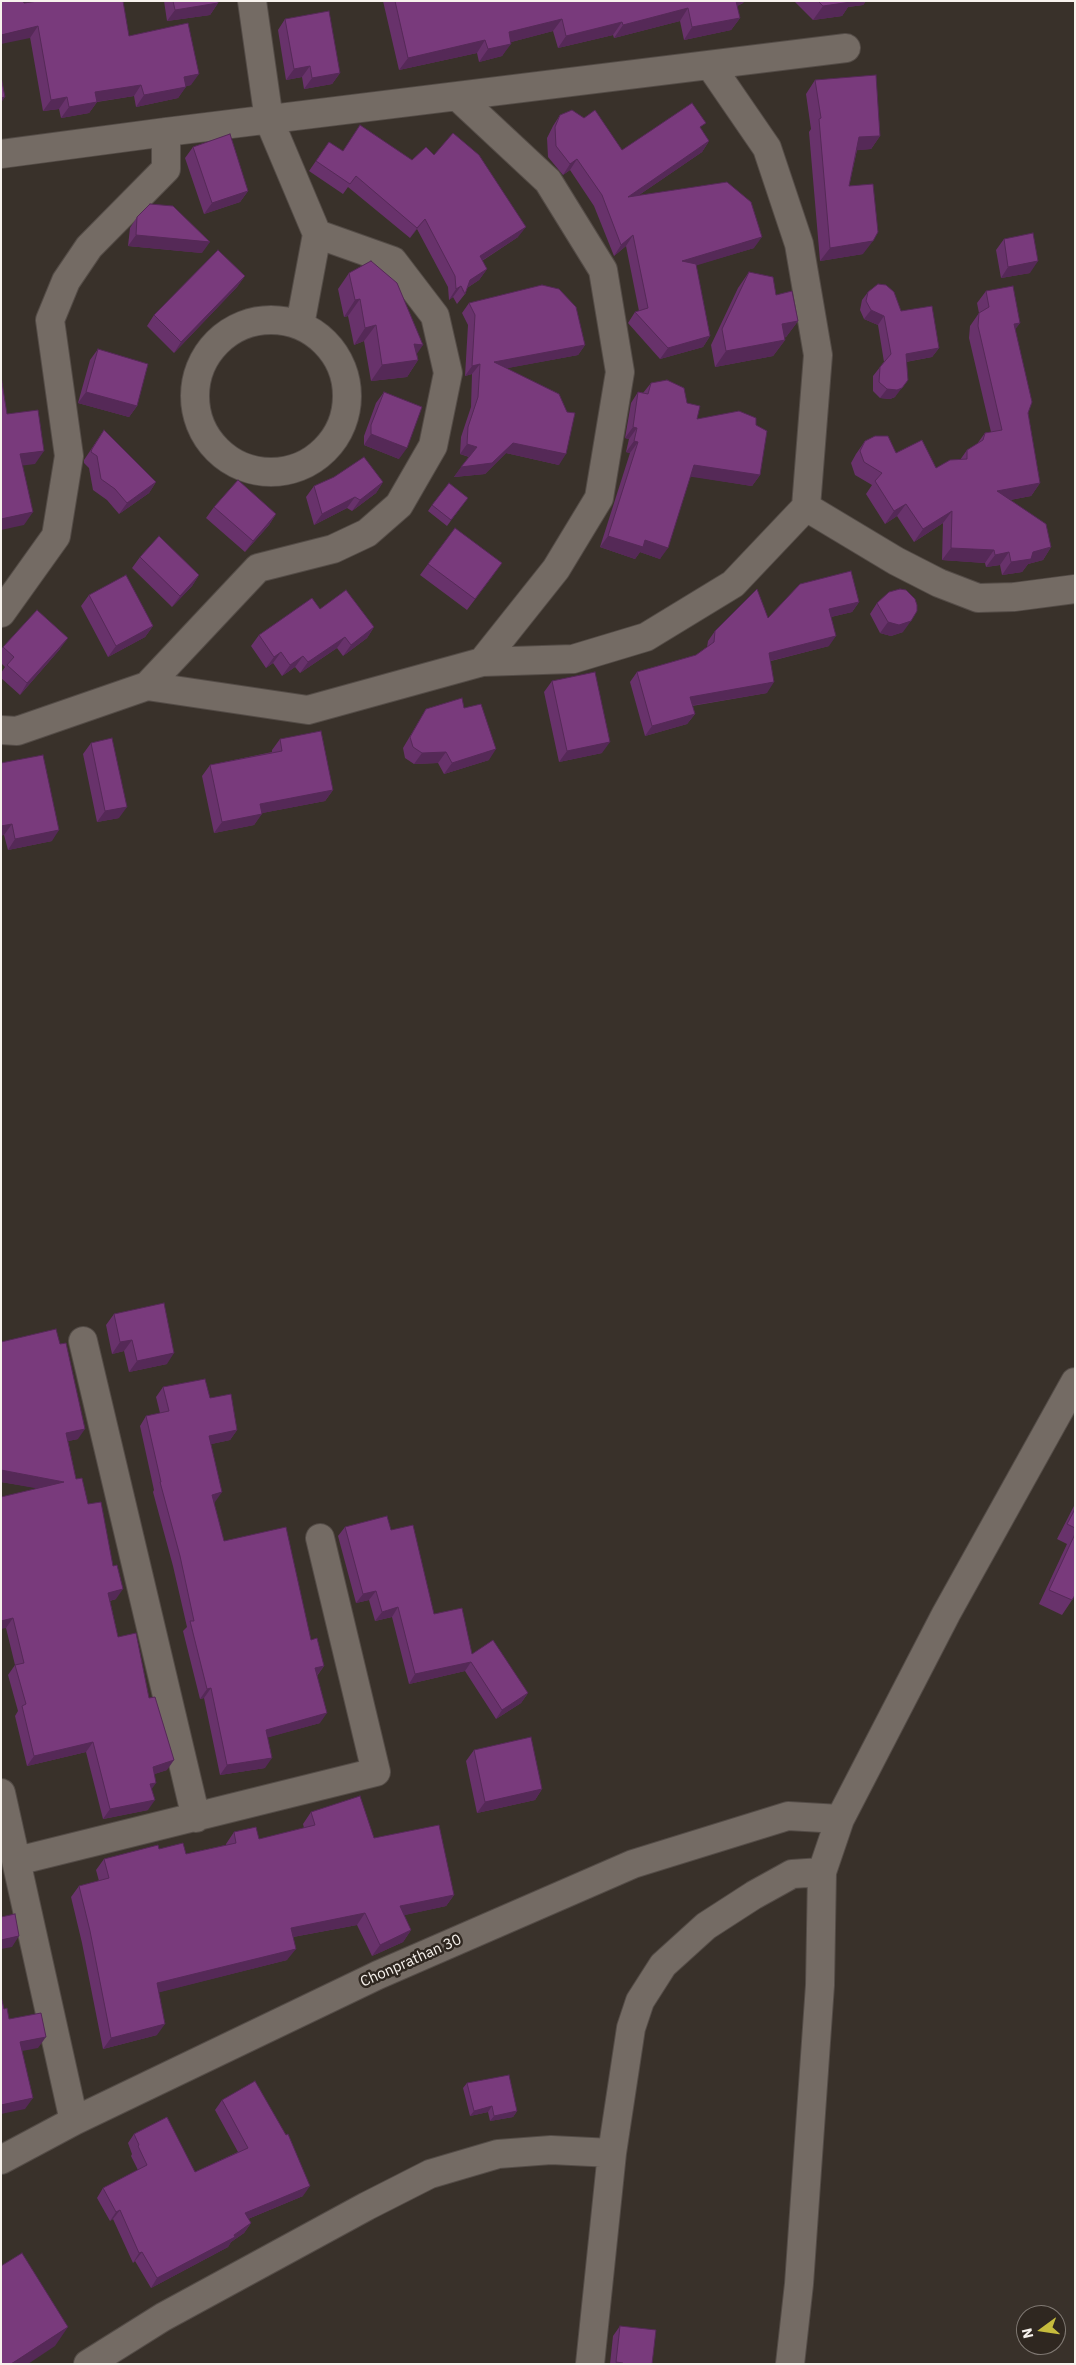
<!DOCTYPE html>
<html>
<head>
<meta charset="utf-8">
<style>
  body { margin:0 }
  #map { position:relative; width:1076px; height:2365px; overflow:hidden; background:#39312a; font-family:"IBM Plex Sans",sans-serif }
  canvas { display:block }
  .frame { position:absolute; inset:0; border:2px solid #f7f2ed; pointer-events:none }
  .north { position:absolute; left:1016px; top:2305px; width:50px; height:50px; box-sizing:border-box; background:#2f2720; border:1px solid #7f7872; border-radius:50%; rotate:256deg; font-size:14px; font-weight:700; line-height:20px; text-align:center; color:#f7f2ed }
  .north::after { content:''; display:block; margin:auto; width:18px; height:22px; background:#c6bc3d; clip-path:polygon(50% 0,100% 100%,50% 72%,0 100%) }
</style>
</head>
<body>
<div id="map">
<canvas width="1076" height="2365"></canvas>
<div class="frame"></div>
<div class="north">N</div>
</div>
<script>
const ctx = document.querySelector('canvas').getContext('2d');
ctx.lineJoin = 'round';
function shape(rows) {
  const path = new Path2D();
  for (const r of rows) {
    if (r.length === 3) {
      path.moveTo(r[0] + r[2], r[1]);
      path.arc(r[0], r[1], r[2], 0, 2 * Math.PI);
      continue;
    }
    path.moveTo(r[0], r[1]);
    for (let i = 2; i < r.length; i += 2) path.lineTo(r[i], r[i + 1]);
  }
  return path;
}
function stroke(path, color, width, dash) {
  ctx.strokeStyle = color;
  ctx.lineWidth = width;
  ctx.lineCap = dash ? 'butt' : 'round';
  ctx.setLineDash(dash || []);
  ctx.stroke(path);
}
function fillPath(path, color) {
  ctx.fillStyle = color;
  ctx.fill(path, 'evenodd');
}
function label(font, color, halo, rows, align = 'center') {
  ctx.font = font + ' "IBM Plex Sans",sans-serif';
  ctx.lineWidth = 5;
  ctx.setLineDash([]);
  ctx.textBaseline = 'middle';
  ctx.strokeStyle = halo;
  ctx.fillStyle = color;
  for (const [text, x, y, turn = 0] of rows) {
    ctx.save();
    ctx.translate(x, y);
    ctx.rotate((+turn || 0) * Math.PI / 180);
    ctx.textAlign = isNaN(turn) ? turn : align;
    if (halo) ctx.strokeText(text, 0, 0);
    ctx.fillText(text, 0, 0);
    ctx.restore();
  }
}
const minor = shape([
  [252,1,269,120,317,234,300,325],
  [458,97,548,181,603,270,620,372,599,498,556,569,482,662],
  [1,154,166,132,846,48],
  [271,396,76],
  [806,507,896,561,939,583,978,598,1014,597,1075,589],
  [1,613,56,536,69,456,50,320,66,281,89,247,166,169,166,132],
  [147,686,258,568,333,549,367,533,399,505,433,446,448,373,435,316,393,261,317,234],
  [1,730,17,731,147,686,308,710,482,662,573,659,646,637,733,584,806,507,818,355,799,244,767,148,710,65],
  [83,1341,196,1818],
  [1,1793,74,2121],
  [17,1861,376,1772,320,1538],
  [1,2160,74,2121,378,1975,633,1864,788,1816,840,1819],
  [88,2364,163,2317,367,2206,430,2174,498,2154,551,2150,612,2153],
  [590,2364,612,2153,631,2028,640,2001,663,1965,706,1926,754,1895,792,1874,822,1872],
  [790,2364,799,2284,820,1985,822,1872,840,1819,946,1614,1075,1382]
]);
const wall = shape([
  [164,1,218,1,218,3,210,15,167,21],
  [383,1,744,1,743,3,737,6,740,18,731,30,684,40,680,21,614,38,613,35,558,48,553,31,511,42,502,56,479,62,477,53,399,70],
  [794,1,866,1,863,5,848,7,842,16,813,20],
  [24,3,129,36,191,85,186,86,178,98,136,107,134,96,97,102,89,113,61,118,59,109,43,111],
  [285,19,340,73,332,84,304,89,302,77,286,80,278,30],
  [815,80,880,136,871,149,857,150,849,186,863,254,820,261,809,132,811,129,806,94],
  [560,115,622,150,701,129,709,141,702,152,639,195,754,248,696,265,710,336,703,347,660,359,628,323,635,312,639,311,626,246,614,256,594,206,570,170,563,175,548,157,547,138,553,126],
  [329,142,342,151,518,237,482,261,487,269,479,280,467,288,465,294,457,304,453,297,449,300,448,287,417,229,410,238,348,187,343,194,309,171],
  [193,147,248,191,240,202,204,214,185,158],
  [137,217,202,253,128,246,130,228],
  [1004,239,1030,273,1001,278,996,250],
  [749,272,776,295,798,321,786,337,784,338,785,340,773,356,715,367,711,345,738,288],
  [349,273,417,354,418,360,407,377,371,381,364,341,354,345,348,316,344,317,338,289],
  [245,276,237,287,174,353,147,326,154,315],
  [986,291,1020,323,1015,329,1028,413,1040,483,1031,496,1010,500,1051,547,1043,560,1028,564,1022,572,1002,575,1000,565,986,567,985,563,942,560,943,523,914,542,897,516,885,524,866,494,872,485,855,475,851,463,856,454,865,441,936,468,960,460,967,450,977,444,985,433,991,432,969,338,970,326,979,313,977,303],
  [868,292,901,311,939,348,932,357,906,362,895,397,890,399,880,398,873,391,873,376,884,362,878,325,864,319,860,310,862,300],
  [469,303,585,345,578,355,507,368,559,465,506,453,485,474,454,477,469,457,460,454,461,437,471,407,472,374,465,376,468,325,462,313],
  [98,349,137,406,129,417,78,403,90,360],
  [651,383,687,403,697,419,756,425,760,475,752,486,690,476,660,559,640,552,635,559,600,547,630,453,626,452,629,439,625,438,631,403,638,392,643,393],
  [384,392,399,459,364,445,364,436,376,403],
  [104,430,156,482,149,493,119,514,107,500,93,490,89,468,84,463,84,460],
  [383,482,376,493,352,511,347,508,314,525,306,497,314,486],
  [464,503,447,526,428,511,432,505],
  [214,507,276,514,269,525,245,552,206,518],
  [140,557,199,575,192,586,172,607,132,568],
  [428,564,494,574,467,610,420,575],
  [89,595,153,626,145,637,108,657,81,606],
  [859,602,852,612,831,617,829,646,771,661,767,693,692,706,695,714,687,724,645,736,630,682,637,672,696,655,707,647,708,641,715,631,768,618],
  [877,603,903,632,891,636,880,633,870,614],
  [320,609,374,627,367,638,343,656,337,648,300,673,295,667,282,676,273,663,266,668,251,646,259,635],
  [3,647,60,649,20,695,1,678,1,673,5,667,1,663,1,649],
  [552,681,602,753,559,762,544,692],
  [464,708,489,760,444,774,438,763,414,764,405,758,403,748,419,721,426,709],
  [280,739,333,790,325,801,262,813,254,825,214,833,202,776,210,765,272,752,272,750],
  [91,743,119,818,97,822,83,754],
  [1,763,52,841,8,850,4,835],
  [114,1314,167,1364,129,1372,124,1351,112,1354,106,1325],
  [1,1342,78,1439,68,1441,76,1479,88,1504,116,1599,110,1601,118,1637,149,1698,167,1770,154,1774,148,1810,103,1819,86,1752,27,1766,15,1716,18,1711,8,1675,15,1665,6,1628,38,1488,1,1482],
  [163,1387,210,1398,237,1430,230,1440,211,1444,215,1502,214,1503,224,1541,311,1640,324,1666,317,1676,320,1723,268,1737,265,1768,220,1775,204,1698,200,1699,183,1631,187,1627,173,1566,153,1492,154,1490,140,1426,146,1416,160,1413,156,1397],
  [1075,1504,1075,1595,1072,1600,1062,1615,1039,1604,1067,1544,1057,1539],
  [345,1527,391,1530,434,1614,472,1654,528,1693,521,1703,496,1719,465,1671,409,1684,392,1617,375,1621,369,1600,356,1603,338,1536],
  [474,1750,542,1789,535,1800,477,1813,466,1761],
  [311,1812,374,1838,454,1895,446,1906,404,1915,411,1930,403,1942,372,1956,357,1925,293,1937,287,1960,159,1992,157,2035,103,2049,82,1943,71,1897,79,1886,99,1881,96,1870,104,1859,159,1849,186,1854,226,1845,226,1844,234,1832,259,1839,304,1828,303,1824],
  [467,2083,517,2111,513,2117,490,2121,488,2112,470,2116,463,2088],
  [222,2100,303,2196,248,2219,251,2223,244,2233,231,2242,228,2247,151,2288,135,2261,133,2263,113,2219,110,2221,97,2198,103,2188,138,2170,131,2156,132,2154,128,2143,134,2134,195,2172,238,2152,215,2110],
  [620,2326,652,2364,610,2364,613,2336]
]);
const shadedWall = shape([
  [734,1,744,1,743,3,727,11],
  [845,1,866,1,863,5,848,7,842,16,813,20,823,6],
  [218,3,210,15,167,21,175,10],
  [688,8,680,21,614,38,623,25],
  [740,18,731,30,684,40,692,27],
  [562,19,553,31,500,45,509,32],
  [622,22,613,35,558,48,566,36],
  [38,26,30,38,1,44,1,35],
  [485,40,477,53,399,70,408,58],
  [511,44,502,56,479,62,488,49],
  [310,66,302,77,286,80,294,69],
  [340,73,332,84,304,89,312,78],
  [199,74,191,85,177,88,184,77],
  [141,85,134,96,88,103,95,92],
  [186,87,178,98,136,107,144,95],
  [5,97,1,103,1,98],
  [67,97,59,109,43,111,51,100],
  [97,102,89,113,61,118,69,107],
  [880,136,871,149,850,151,859,137],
  [709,141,702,152,620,208,628,197],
  [577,159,570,170,563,175,570,164],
  [248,191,240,202,204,214,212,203],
  [425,219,417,229,410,238,417,228],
  [526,227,518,237,472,267,480,256],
  [136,235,210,242,202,253,128,246],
  [633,235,626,246,614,256,621,245],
  [762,237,754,248,675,272,682,261],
  [873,241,863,254,820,261,830,248],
  [1038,261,1030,273,1001,278,1008,267],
  [487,269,479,280,462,291,470,280],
  [245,276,237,287,174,353,181,342],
  [461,286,453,297,449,300,456,289],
  [360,299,348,316,344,317,355,300],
  [871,310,884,316,878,325,864,319],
  [798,321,786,337,770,340,782,324],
  [1020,323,1011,335,1014,324],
  [376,325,364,341,354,345,365,328],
  [710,336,703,347,660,359,668,348],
  [785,340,773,356,715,367,726,351],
  [414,344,423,345,412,361,418,360,407,377,371,381,382,365],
  [585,345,578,355,487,372,494,362],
  [939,348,932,357,899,363,906,354],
  [480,364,472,374,465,376,472,366],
  [908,380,895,397,890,399,880,398,887,389],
  [86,392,137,406,129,417,78,403],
  [633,427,637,428,629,439,625,438],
  [371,434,407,448,399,459,364,445],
  [634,441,638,442,630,453,626,452],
  [513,443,566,454,559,465,506,453,485,474,454,477,461,467],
  [467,444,477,447,470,457,460,454],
  [44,451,35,464,11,467,20,454],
  [694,465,760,475,752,486,686,476],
  [156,482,149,493,119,514,127,503],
  [383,482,376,493,352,511,360,500],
  [1040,483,1031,496,988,504,997,491],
  [355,497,347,508,314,525,322,514],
  [906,504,897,516,885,524,894,511],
  [952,511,943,523,914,542,923,529],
  [33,512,24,525,1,530,1,519],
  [276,514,269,525,245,552,253,541],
  [608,536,645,540,668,548,660,559,640,552,635,559,600,547],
  [1051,547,1043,560,1028,564,1022,572,1002,575,1011,562,1033,552],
  [951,548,994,550,985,563,942,560],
  [1009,552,1000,565,986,567,995,555],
  [199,575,192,586,172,607,180,596],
  [859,602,852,612,822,619,829,609],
  [911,621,903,632,891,636,880,633,888,622],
  [153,626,145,637,108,657,116,646],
  [374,627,367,638,343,656,351,645],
  [836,636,829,646,762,663,769,653],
  [345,637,337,648,300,673,308,662],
  [68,638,60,649,20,695,27,683],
  [281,652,273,663,266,668,274,657],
  [303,656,295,667,282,676,290,665],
  [774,682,767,693,683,707,690,697],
  [695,714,687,724,645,736,652,726],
  [610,742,602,753,559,762,567,751],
  [496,749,489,760,444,774,452,763],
  [446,752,438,763,414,764,422,753],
  [333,790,325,801,252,815,260,804],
  [127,807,119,818,97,822,105,811],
  [262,814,254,825,214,833,222,822],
  [12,824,4,835,1,836,1,826],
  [59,830,52,841,8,850,15,839],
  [132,1340,124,1351,112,1354,120,1342],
  [174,1353,167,1364,129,1372,137,1361],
  [85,1429,78,1439,59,1443,66,1433],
  [237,1430,230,1440,203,1446,209,1436],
  [1,1470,64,1482,57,1492,1,1482],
  [222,1492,215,1502,205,1505,212,1495],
  [123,1589,116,1599,101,1603,108,1593],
  [376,1591,369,1600,356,1603,363,1594],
  [398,1607,392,1617,375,1621,382,1612],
  [13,1618,6,1628,1,1629,1,1621],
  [471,1662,465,1671,409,1684,415,1674],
  [324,1666,317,1675,308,1678,315,1668],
  [211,1688,204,1698,200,1699,207,1689],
  [528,1693,521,1703,496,1719,502,1710],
  [327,1713,320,1723,259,1740,266,1730],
  [93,1742,86,1752,27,1766,34,1756],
  [272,1758,265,1768,220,1775,227,1765],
  [174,1760,167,1770,146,1777,153,1767],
  [156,1783,149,1793,150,1784],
  [542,1789,535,1800,477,1813,485,1802],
  [155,1800,148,1810,103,1819,110,1809],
  [454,1895,446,1906,392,1918,400,1906],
  [365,1913,357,1925,282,1939,291,1928],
  [411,1930,403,1942,372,1956,380,1945],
  [19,1936,12,1947,1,1949,1,1940],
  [296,1949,287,1960,149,1995,157,1983],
  [165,2024,157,2035,103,2049,111,2038],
  [46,2037,38,2048,12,2053,20,2042],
  [33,2098,25,2109,1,2114,1,2105],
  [492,2106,488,2112,470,2116,474,2111],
  [517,2111,513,2117,490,2121,494,2116],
  [310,2186,303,2196,238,2223,245,2213],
  [120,2210,113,2219,110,2221,116,2212],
  [251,2223,244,2233,231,2242,228,2247,151,2288,157,2278,234,2235],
  [142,2252,135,2261,133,2263,139,2253],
  [68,2327,55,2346,28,2364,11,2364],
  [616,2362,623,2363,622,2364,615,2364]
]);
const building = shape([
  [1,1,23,1,24,3,38,1,123,1,129,36,188,23,199,74,184,77,186,87,144,95,141,85,95,92,97,102,69,107,67,97,51,100,38,26,1,35,1,1],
  [173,1,218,1,218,3,175,10,173,1],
  [395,1,736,1,740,18,692,27,688,8,623,25,622,22,566,36,562,19,509,32,511,44,488,49,485,40,408,58,395,1],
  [818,1,851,1,851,2,823,6,818,1],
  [329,11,340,73,312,78,310,66,294,69,285,19,329,11],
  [876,75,880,136,859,137,849,186,873,184,878,232,873,241,830,248,819,119,821,118,815,80,876,75],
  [1,77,5,97,1,98,1,77],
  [692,103,706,123,700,127,709,141,628,197,727,182,751,202,762,237,682,261,696,264,710,336,668,348,635,312,648,308,633,235,621,245,602,195,577,159,570,164,556,146,555,127,560,115,572,110,584,118,595,110,622,150,692,103],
  [360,125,412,160,426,147,434,155,453,133,479,155,526,227,480,256,487,269,470,280,465,294,461,286,456,289,455,276,425,219,417,228,356,176,350,184,316,161,329,142,343,151,360,125],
  [230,134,248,191,212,203,193,147,230,134],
  [150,204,173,206,210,242,136,235,137,217,150,204],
  [1033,233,1038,261,1008,267,1004,239,1033,233],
  [218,250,245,276,181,342,154,315,218,250],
  [371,261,397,283,423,345,414,344,418,360,382,365,376,325,365,328,360,299,355,300,349,273,371,261],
  [749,272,773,277,776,295,792,291,798,321,782,324,785,340,726,351,722,329,749,272],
  [878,284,886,285,894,292,901,311,932,306,939,348,906,354,908,380,902,388,897,390,887,389,879,382,880,367,891,354,884,316,871,310,866,301,868,292,878,284],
  [542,285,559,289,576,307,585,345,494,362,559,394,567,412,575,413,566,454,513,443,492,463,461,467,477,447,467,444,468,427,478,397,480,364,472,366,475,315,469,303,542,285],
  [1013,286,1020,323,1014,324,1032,402,1028,413,1040,483,997,491,1046,524,1051,547,1033,552,1031,559,1011,562,1009,552,995,555,994,550,951,548,952,511,923,529,906,504,894,511,875,481,882,473,864,462,860,451,865,441,875,436,888,436,896,453,922,440,936,468,950,460,967,459,967,450,983,440,985,433,1002,430,978,326,979,313,989,307,986,291,1013,286],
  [98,349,148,364,137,406,86,392,98,349],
  [1,376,7,414,38,410,44,451,20,454,33,512,1,519,1,376],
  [667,380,684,388,687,403,700,406,697,419,739,411,756,418,756,425,767,431,760,475,694,465,668,548,645,540,643,547,608,536,638,442,634,441,637,428,633,427,638,392,648,394,651,383,667,380],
  [384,392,422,407,407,448,371,434,371,425,384,392],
  [104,430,156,482,127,503,115,489,101,479,97,456,91,452,92,449,104,430],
  [364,457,383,482,360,500,355,497,322,514,314,486,334,477,364,457],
  [238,480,276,514,253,541,214,507,238,480],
  [449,483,468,498,451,520,432,505,449,483],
  [455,528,502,563,475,599,428,564,455,528],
  [159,536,199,575,180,596,140,557,159,536],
  [851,571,859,602,829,609,836,636,769,653,774,682,690,697,695,714,652,726,637,672,696,655,714,642,715,631,757,589,768,618,800,584,851,571],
  [126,575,153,626,116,646,89,595,126,575],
  [900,589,906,590,915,599,917,605,917,611,911,621,899,625,888,622,877,603,889,592,900,589],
  [346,590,374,627,351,645,345,637,308,662,303,656,290,665,281,652,274,657,259,635,312,598,320,609,346,590],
  [37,610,68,638,27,683,7,665,14,657,3,647,37,610],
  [595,672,610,742,567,751,552,681,595,672],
  [462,698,464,708,481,704,496,749,452,763,446,752,422,753,413,747,410,737,426,709,462,698],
  [321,731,333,790,260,804,262,814,222,822,210,765,282,751,280,739,321,731],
  [112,738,127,807,105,811,91,743,112,738],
  [43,755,59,830,15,839,12,824,1,826,1,763,43,755],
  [164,1303,174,1353,137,1361,132,1340,120,1342,114,1314,164,1303],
  [56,1329,60,1344,66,1343,85,1429,66,1433,76,1479,82,1478,88,1504,101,1502,113,1566,117,1565,123,1589,108,1593,118,1637,136,1633,149,1698,155,1697,174,1760,153,1767,156,1783,150,1784,155,1800,110,1809,93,1742,34,1756,22,1706,26,1704,15,1665,24,1663,13,1618,1,1621,1,1497,64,1482,1,1470,1,1342,56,1329],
  [205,1379,210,1398,231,1394,237,1430,209,1436,222,1492,212,1495,224,1541,286,1527,311,1640,317,1638,324,1666,315,1668,327,1713,266,1730,272,1758,227,1765,211,1688,207,1689,190,1621,194,1621,180,1556,160,1482,161,1482,146,1416,169,1411,163,1387,205,1379],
  [1075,1509,1075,1528,1067,1524,1075,1509],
  [387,1516,391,1530,413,1525,434,1614,462,1608,472,1654,493,1640,528,1693,502,1710,471,1662,415,1674,398,1607,382,1612,376,1591,363,1594,345,1527,387,1516],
  [1075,1534,1075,1595,1072,1600,1049,1590,1075,1534],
  [531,1737,542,1789,485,1802,474,1750,531,1737],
  [360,1796,374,1838,439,1825,454,1895,400,1906,411,1930,380,1945,365,1913,291,1928,296,1949,157,1983,165,2024,111,2038,90,1931,79,1886,109,1878,104,1859,158,1845,159,1849,183,1843,186,1854,236,1843,234,1832,256,1827,259,1839,315,1825,311,1812,360,1796],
  [15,1914,19,1936,1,1940,1,1917,15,1914],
  [1,1996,4,2009,7,2008,9,2019,41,2013,46,2037,20,2042,33,2098,1,2105,1,1996],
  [509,2075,517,2111,494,2116,492,2106,474,2111,467,2083,509,2075],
  [255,2081,286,2135,288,2134,310,2186,245,2213,251,2223,234,2235,235,2237,157,2278,142,2252,139,2253,120,2210,116,2212,103,2188,147,2165,138,2146,139,2145,134,2134,167,2117,195,2172,248,2148,222,2100,255,2081],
  [22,2253,68,2327,11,2364,1,2364,1,2266,22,2253],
  [620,2326,656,2330,652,2364,623,2364,623,2363,616,2362,620,2326]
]);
const streetNames = [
  ["Chonprathan 30",411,1961,-24]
];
stroke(minor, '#544c47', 30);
stroke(minor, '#746b64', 28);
fillPath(wall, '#68326b');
fillPath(shadedWall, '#552957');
fillPath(building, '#793a7c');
stroke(building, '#552957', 1);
label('15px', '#f7f2ed', '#2f2720', streetNames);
</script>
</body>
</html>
